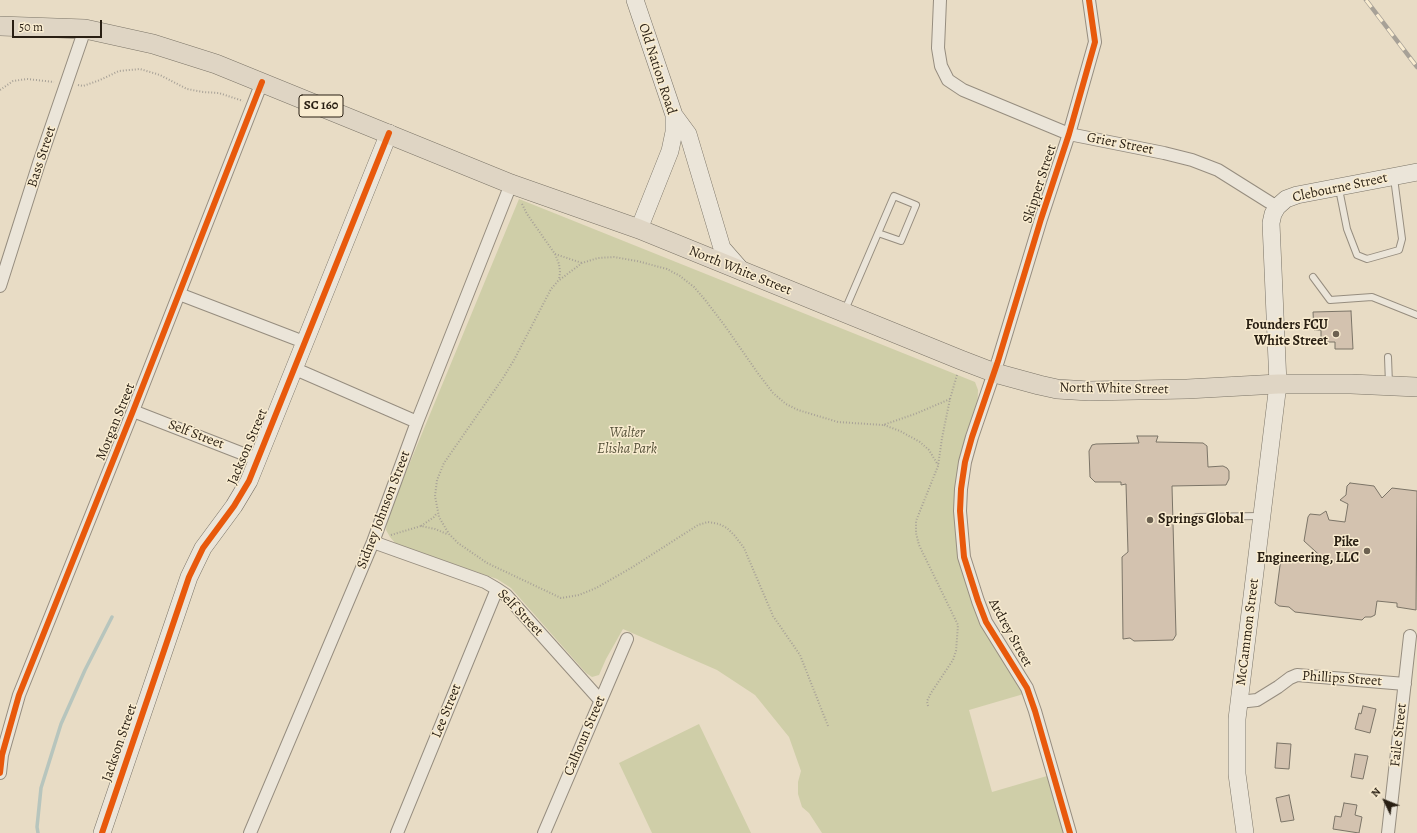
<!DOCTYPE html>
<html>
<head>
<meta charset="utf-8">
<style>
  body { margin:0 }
  #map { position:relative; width:1417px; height:833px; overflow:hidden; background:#e8dcc5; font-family:Alegreya,serif }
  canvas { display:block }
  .north { position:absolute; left:1365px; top:781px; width:40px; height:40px; -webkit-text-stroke:3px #f9ecd0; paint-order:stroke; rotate:313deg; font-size:11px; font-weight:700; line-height:16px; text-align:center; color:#291f13 }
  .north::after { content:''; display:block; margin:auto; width:14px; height:18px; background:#291f13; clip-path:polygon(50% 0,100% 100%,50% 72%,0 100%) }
  .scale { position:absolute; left:12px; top:20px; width:90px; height:18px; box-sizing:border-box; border:2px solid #291f13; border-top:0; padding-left:5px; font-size:12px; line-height:14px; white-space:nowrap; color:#291f13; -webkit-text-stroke:3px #f9ecd0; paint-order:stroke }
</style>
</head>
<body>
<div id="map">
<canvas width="1417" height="833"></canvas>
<div class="north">N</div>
<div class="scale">50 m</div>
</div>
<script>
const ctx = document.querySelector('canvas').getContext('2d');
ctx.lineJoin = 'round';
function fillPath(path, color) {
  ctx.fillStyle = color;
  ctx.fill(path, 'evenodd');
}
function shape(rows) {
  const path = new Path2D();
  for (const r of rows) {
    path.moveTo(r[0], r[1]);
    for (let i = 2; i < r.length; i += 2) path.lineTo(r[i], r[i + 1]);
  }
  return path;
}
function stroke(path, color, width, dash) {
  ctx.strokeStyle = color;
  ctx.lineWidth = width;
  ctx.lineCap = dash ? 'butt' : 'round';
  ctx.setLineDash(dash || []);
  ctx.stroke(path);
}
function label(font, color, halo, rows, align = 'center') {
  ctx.font = font + ' Alegreya,serif';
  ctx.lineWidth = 3;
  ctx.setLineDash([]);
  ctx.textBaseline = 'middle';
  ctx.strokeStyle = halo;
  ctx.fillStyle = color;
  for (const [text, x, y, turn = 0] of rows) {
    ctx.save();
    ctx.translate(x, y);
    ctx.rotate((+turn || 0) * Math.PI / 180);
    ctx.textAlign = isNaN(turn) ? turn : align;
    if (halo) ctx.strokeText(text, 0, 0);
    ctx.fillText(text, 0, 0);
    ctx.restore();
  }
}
const green = shape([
  [519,199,975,382,978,390,977,415,958,490,976,605,1027,693,969,710,992,792,1047,776,1065,833,822,833,809,813,802,807,798,794,798,782,801,771,789,737,755,695,717,670,623,629,606,659,599,675,592,677,586,673,511,588,497,579,396,544,390,537,386,530,387,518],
  [699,724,751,833,652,833,619,763]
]);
const stream = shape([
  [38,833,37,827,41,788,61,724,85,670,112,617]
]);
const building = shape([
  [1351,311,1353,349,1335,349,1335,342,1326,342,1321,337,1321,330,1314,330,1313,312,1351,311],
  [1137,436,1158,436,1156,442,1203,443,1207,446,1208,467,1223,466,1227,468,1229,471,1229,479,1226,485,1172,486,1176,635,1173,640,1134,641,1130,638,1123,639,1122,557,1128,552,1126,484,1121,485,1121,482,1095,482,1090,477,1089,451,1092,445,1096,444,1139,443,1137,436],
  [1350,483,1374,486,1382,498,1392,488,1417,491,1416,610,1397,607,1397,603,1377,601,1375,615,1371,617,1365,617,1362,620,1295,612,1289,607,1279,606,1275,603,1281,558,1284,557,1326,561,1304,541,1308,517,1310,514,1320,515,1326,511,1329,520,1345,522,1348,504,1340,500,1346,495,1347,486,1350,483],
  [1363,706,1376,709,1370,733,1355,729,1359,713,1361,714,1363,706],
  [1277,743,1291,744,1289,769,1275,768,1277,743],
  [1355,754,1368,756,1363,779,1351,777,1355,754],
  [1289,795,1294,820,1281,822,1276,798,1289,795],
  [1344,803,1357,805,1355,815,1362,817,1359,833,1333,829,1335,816,1341,817,1344,803]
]);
const path = shape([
  [78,85,83,86,100,80,119,71,140,69,160,75,187,89,203,92,219,93,243,101],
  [0,90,13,81,27,79,54,82],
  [522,204,527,214,555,254,559,264,560,272,559,280],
  [555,254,582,263],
  [884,425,900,431,920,442,929,450,938,465],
  [421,526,434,517,437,513],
  [391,535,421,526,435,529,447,534],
  [928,706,927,701,931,693,953,660,956,651,958,625,919,545,916,533,916,521,938,466,942,438,950,399,957,375],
  [828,726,800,655,773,616,744,548,735,536,727,528,719,524,708,522,698,525,631,568,596,588,579,595,561,598,487,563,458,543,449,534,439,517,435,496,437,480,444,463,503,378,514,360,551,289,558,281,582,263,598,258,614,257,637,261,667,269,680,276,694,287,706,301,725,326,757,372,773,393,786,404,798,410,838,422,883,425,915,414,950,399]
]);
const lane = shape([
  [1339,189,1347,229,1357,255,1367,259,1399,250,1402,239,1394,178],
  [1313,277,1330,300,1372,297,1417,315],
  [845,310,894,196,916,205,901,241,878,233],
  [1388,357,1389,384],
  [1197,517,1260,516]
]);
const street = shape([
  [940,0,938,48,941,66,948,80,963,90,1069,134,1164,153,1192,160,1218,170,1277,207],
  [0,286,39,163,85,29],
  [179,294,304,342],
  [293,368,417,422],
  [133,411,259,460],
  [373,542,485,582,497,589,506,595,600,700],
  [1239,702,1257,700,1278,687,1290,678,1297,675,1405,684],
  [0,773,2,755,19,695,133,411,262,82],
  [250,833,373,542,417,422,511,184],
  [397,833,497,589],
  [544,833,627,639],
  [1070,833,1035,711,1027,688,986,622,978,601,964,557,960,511,961,489,965,462,972,437,998,361,1041,219,1069,134,1095,42,1089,0],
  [1388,833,1410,636]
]);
const secondary = shape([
  [635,0,674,115,674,132,670,151,639,229],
  [674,115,688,134,722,248,743,272],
  [102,833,189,577,203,548,234,506,249,481,389,133],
  [1245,833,1237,774,1237,719,1278,384,1271,223,1273,214,1277,207,1286,199,1297,195,1417,172]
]);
const primary = shape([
  [0,26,85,29,153,44,216,64,511,184,639,229,961,360,995,373,1039,385,1057,389,1089,391,1187,389,1278,384,1351,384,1417,387]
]);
const rail = shape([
  [1366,0,1417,67]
]);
const cycleway = shape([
  [0,773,2,755,19,695,133,411,262,82],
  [102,833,189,577,203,548,234,506,249,481,389,133],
  [1070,833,1035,711,1027,688,986,622,978,601,964,557,960,511,961,489,965,462,972,437,998,361,1041,219,1069,134,1095,42,1089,0]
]);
const markers = [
  [1336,334,4,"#6c6151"],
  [1150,520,4,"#6c6151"],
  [1367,551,4,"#6c6151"]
];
const shields = [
  [321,106,44]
];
const shieldNames = [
  ["SC 160",321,106]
];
const streetNames = [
  ["Old Nation Road",657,69,72],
  ["Grier Street",1120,144,11],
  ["Bass Street",42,157,-72],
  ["Skipper Street",1040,184,-72],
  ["Clebourne Street",1340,188,-12],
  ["North White Street",740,271,22],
  ["North White Street",1114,389,1],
  ["Morgan Street",116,422,-68],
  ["Self Street",196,435,21],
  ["Jackson Street",248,447,-67],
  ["Sidney Johnson Street",384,510,-69],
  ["Self Street",520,613,46],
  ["McCammon Street",1248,632,-83],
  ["Ardrey Street",1010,633,61],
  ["Phillips Street",1342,679,4],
  ["Lee Street",447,711,-68],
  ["Faile Street",1399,735,-84],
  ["Calhoun Street",585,736,-67],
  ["Jackson Street",120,743,-71]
];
const poiNames = [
  ["Founders FCU",1328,326],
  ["White Street",1328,342],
  ["Springs Global",1158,520,"left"],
  ["Pike",1359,543],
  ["Engineering, LLC",1359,559]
];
const parkNames = [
  ["Walter",627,434],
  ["Elisha Park",627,450]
];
fillPath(green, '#cfcea8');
stroke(stream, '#b7c5bd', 3.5);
fillPath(building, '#d3c2af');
stroke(building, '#7b7467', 1);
stroke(lane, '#968d7f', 8);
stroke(street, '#968d7f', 14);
stroke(secondary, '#7b7467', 18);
stroke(primary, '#7b7467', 20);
stroke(path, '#a7a197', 2, [1, 2]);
stroke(lane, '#ebe5d9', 6);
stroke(street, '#ebe5d9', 12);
stroke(secondary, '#ebe5d9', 17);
stroke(primary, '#dfd5c4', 19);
stroke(rail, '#a7a197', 4.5);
stroke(rail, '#f9ecd0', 3, [9]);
stroke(cycleway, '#e8590c', 6);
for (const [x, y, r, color] of markers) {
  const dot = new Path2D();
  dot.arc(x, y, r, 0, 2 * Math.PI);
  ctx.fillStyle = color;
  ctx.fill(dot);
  stroke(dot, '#f9ecd0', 1.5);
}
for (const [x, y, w] of shields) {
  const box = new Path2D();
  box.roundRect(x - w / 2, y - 11, w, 22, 3);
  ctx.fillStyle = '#f9ecd0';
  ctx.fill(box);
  stroke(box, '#291f13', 1);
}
label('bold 13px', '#291f13', null, shieldNames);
label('14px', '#291f13', '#f9ecd0', streetNames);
label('bold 14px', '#291f13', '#f9ecd0', poiNames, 'right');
label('italic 14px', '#545038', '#f9ecd0', parkNames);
</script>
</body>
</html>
